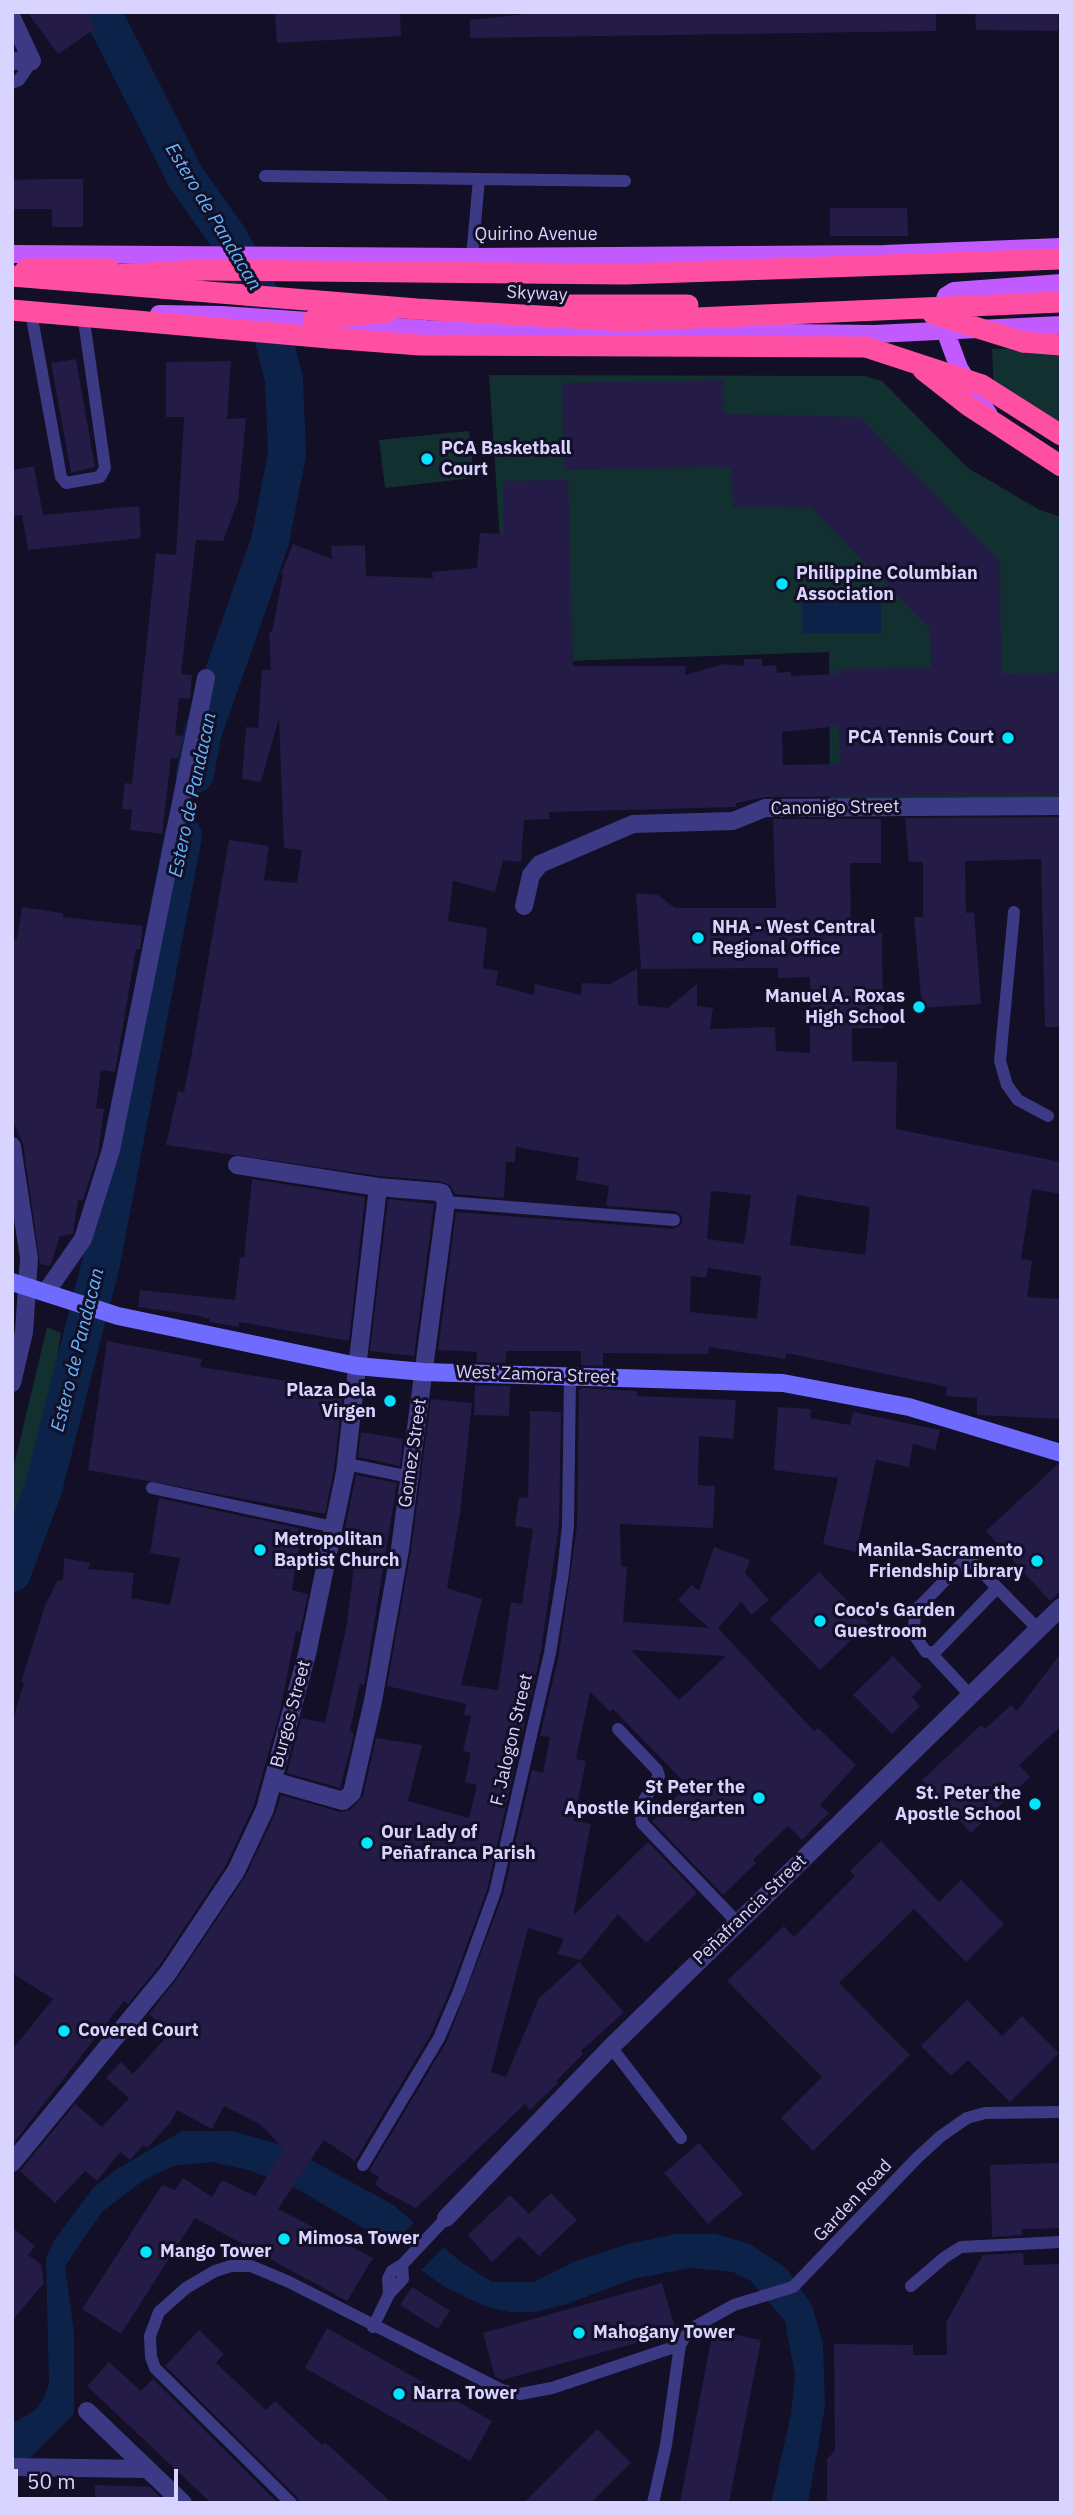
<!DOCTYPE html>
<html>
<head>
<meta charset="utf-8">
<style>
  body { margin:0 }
  #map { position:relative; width:1073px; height:2515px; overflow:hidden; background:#130f26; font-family:"IBM Plex Sans",sans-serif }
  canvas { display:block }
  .frame { position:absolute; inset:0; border:14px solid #d9d4ff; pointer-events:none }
  .scale { position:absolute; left:14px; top:2469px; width:164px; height:32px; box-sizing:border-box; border:4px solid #d9d4ff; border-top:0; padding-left:9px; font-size:21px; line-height:24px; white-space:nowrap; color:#d9d4ff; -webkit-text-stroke:5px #130f26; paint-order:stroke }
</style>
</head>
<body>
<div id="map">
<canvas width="1073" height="2515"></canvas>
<div class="frame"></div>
<div class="scale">50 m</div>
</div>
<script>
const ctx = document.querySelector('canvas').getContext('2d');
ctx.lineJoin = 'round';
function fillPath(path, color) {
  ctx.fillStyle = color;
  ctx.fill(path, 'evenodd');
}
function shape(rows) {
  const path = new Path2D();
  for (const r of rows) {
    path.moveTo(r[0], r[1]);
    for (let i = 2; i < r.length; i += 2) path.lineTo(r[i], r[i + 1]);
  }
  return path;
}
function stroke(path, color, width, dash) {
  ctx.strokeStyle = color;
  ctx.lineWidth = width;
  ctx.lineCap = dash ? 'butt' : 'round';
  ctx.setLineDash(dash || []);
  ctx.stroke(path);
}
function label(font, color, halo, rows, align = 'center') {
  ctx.font = font + ' "IBM Plex Sans",sans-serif';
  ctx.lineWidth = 6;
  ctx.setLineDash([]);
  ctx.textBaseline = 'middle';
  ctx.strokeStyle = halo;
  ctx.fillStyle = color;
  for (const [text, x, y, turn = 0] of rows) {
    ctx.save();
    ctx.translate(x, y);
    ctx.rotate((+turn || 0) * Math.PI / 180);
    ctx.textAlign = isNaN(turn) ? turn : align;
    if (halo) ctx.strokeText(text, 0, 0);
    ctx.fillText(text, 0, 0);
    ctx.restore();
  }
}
const green = shape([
  [1061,347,1061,442,994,389,992,349],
  [489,375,865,376,882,381,968,468,1040,510,1061,517,1061,801,830,803,829,652,508,663],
  [469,431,474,478,385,488,379,440],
  [47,1327,61,1333,49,1410,12,1530,12,1474]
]);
const water = shape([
  [881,590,881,633,802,633,802,591],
  [182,2131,232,2131,285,2146,392,2204,461,2262,492,2282,533,2282,576,2261,628,2244,676,2234,716,2234,750,2244,787,2269,812,2305,823,2344,825,2406,808,2503,771,2503,791,2414,795,2376,785,2321,751,2281,733,2272,690,2268,633,2279,567,2304,535,2312,509,2312,484,2306,443,2286,370,2232,299,2190,249,2170,212,2162,173,2166,144,2180,103,2211,77,2248,65,2267,74,2332,74,2414,23,2465,12,2465,12,2424,35,2410,44,2398,49,2384,46,2258,55,2239,93,2188,117,2169]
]);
const pier = shape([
  [416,2220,446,2245,419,2272,389,2248]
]);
const river = shape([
  [102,12,185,176,230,240,264,303,284,379,287,454,270,541,203,732,195,774],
  [12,1573,43,1489,101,1263,183,836]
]);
const building = shape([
  [27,12,85,12,96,28,58,54],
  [275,12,400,12,401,36,277,43],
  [544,12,936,12,936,31,470,38,470,20],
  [975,12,1058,12,1058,31,976,30],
  [52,179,83,179,83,227,52,227,52,209,12,209,12,180],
  [830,208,907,208,908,236,830,236],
  [76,359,95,467,71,473,51,363],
  [231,361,227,419,246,418,238,501,223,541,196,540,181,674,192,675,190,699,179,698,175,735,183,736,178,758,171,758,162,834,130,830,132,810,122,809,125,783,132,784,156,553,176,555,184,417,166,417,166,362],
  [723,380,724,414,860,417,1000,562,1001,674,1061,673,1061,795,765,797,736,803,736,807,549,812,550,819,524,820,521,862,503,860,495,892,453,881,448,921,487,928,483,968,498,971,496,985,534,995,535,984,581,995,582,983,610,984,637,969,638,1005,668,1008,697,984,697,1006,713,1008,710,1029,775,1027,776,1051,810,1053,810,977,778,978,778,968,641,969,636,893,658,895,675,908,776,908,773,819,881,819,881,863,850,863,851,932,882,933,883,1028,852,1028,852,1061,897,1062,896,1129,1061,1162,1061,1194,1032,1189,1021,1259,1032,1261,1027,1297,1061,1299,1061,1419,977,1415,977,1398,946,1396,947,1387,787,1353,785,1359,709,1347,708,1354,603,1353,603,1366,581,1365,581,1351,506,1351,506,1363,476,1362,477,1352,438,1350,456,1212,673,1229,682,1224,682,1216,675,1211,606,1206,609,1186,576,1180,579,1158,516,1147,515,1162,506,1162,504,1198,455,1194,450,1185,439,1181,379,1176,166,1145,178,1091,184,1092,192,1052,229,840,269,846,264,880,297,883,302,850,284,848,279,718,261,782,242,779,246,727,258,728,262,670,271,670,269,632,272,632,283,574,281,574,293,544,332,559,331,546,365,545,366,576,433,578,432,572,477,568,480,533,504,534,503,481,568,480,573,666,686,666,685,675,724,664,744,666,744,659,762,659,762,666,776,665,777,673,791,672,791,676,838,674,838,669,931,668,930,629,811,508,733,507,731,467,564,470,562,383],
  [839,726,840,764,783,765,782,732],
  [711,1191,751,1195,744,1244,707,1239],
  [797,1195,870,1207,865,1255,790,1245],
  [708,1268,761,1276,757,1319,690,1312,691,1276,706,1278],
  [34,466,43,515,139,506,141,538,28,550,22,515,12,516,12,470],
  [1061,817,1061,1027,1045,1027,1041,859,965,861,966,913,974,912,981,1004,922,1008,914,917,923,917,923,862,909,862,905,818],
  [22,907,63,913,63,917,143,926,140,949,136,949,115,1072,101,1070,96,1108,104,1109,98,1153,83,1200,78,1200,73,1234,60,1236,50,1266,40,1264,23,1144,12,1119,12,939,17,940],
  [252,1179,365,1197,349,1341,239,1322,239,1327,210,1322,210,1319,195,1315,138,1307,140,1290,235,1300,240,1257,244,1258],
  [388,1199,434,1204,414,1356,370,1351],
  [107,1341,202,1359,200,1367,343,1390,334,1470,325,1514,88,1470],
  [475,1385,510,1386,509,1416,474,1415],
  [582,1388,637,1391,637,1396,736,1400,733,1439,699,1436,698,1485,715,1486,713,1528,620,1524,621,1566,627,1567,623,1622,709,1628,678,1600,692,1585,699,1591,714,1547,750,1560,745,1573,769,1600,752,1615,741,1602,718,1628,814,1731,818,1728,856,1765,820,1805,829,1813,802,1840,788,1826,753,1860,756,1863,723,1895,652,1821,687,1785,613,1709,610,1712,590,1692,576,1759,586,1761,574,1821,591,1824,573,1916,648,1842,697,1893,646,1943,618,1914,581,1960,557,1954,564,1939,528,1928,491,2072,506,2077,539,1998,579,1962,624,2012,581,2051,583,2054,556,2081,558,2083,530,2110,525,2104,416,2208,383,2191,375,2184,379,2177,369,2171,447,2041,503,1895,532,1770,543,1773,550,1737,540,1736,559,1654,577,1526,579,1390],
  [631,1650,726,1656,679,1700],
  [431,1399,472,1403,460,1513,447,1588,482,1599,461,1685,498,1690,511,1602,522,1604,533,1529,515,1526,519,1497,528,1498,530,1411,561,1412,559,1524,541,1651,523,1732,515,1731,508,1765,515,1766,487,1890,451,1988,431,2034,355,2161,324,2140,278,2209,373,2258,347,2301,195,2218,121,2334,82,2309,162,2185,175,2190,183,2178,212,2197,222,2180,255,2196,284,2149,261,2125,224,2106,212,2129,177,2110,171,2122,147,2148,143,2145,130,2160,120,2152,97,2181,85,2171,55,2203,20,2171,75,2104,102,2127,129,2098,106,2078,121,2062,133,2074,171,2032,149,2014,177,1979,245,1877,275,1814,281,1795,340,1812,350,1810,363,1796,376,1738,422,1745,408,1801,469,1818,477,1785,465,1782,471,1753,463,1751,471,1716,464,1715,466,1704,387,1686,411,1550],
  [778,1407,811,1409,810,1418,850,1425,853,1412,940,1430,935,1450,913,1444,909,1467,876,1460,856,1552,823,1544,838,1478,774,1470],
  [361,1432,403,1439,400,1466,358,1457],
  [1058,1464,1061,1464,1061,1591,1050,1601,986,1531],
  [356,1475,397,1483,365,1680,364,1685,360,1684,350,1730,354,1734,340,1788,287,1773,301,1718,325,1723,347,1624,354,1566,367,1568,372,1533,345,1528],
  [159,1498,302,1529,292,1590,308,1594,300,1632,296,1631,280,1711,254,1805,226,1865,159,1966,128,2004,124,2001,12,2145,12,2050,53,1999,12,1973,12,1723,24,1683,21,1682,45,1606,57,1581,63,1580,64,1558,90,1563,88,1569,134,1573,131,1598,170,1605,180,1558,150,1553],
  [819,1572,869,1623,820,1670,770,1619],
  [1061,1653,1061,1726,1019,1765,1030,1777,971,1833,922,1780,981,1725,985,1729,1011,1705,1017,1711],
  [893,1656,922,1686,912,1697,920,1706,892,1734,853,1695],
  [881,1841,939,1902,961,1880,1004,1924,966,1962,914,1909,839,1983,910,2055,813,2151,781,2118,822,2077,727,1981,784,1926,794,1937,855,1876,850,1871],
  [967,2000,1002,2036,1022,2016,1059,2053,1010,2102,968,2060,951,2076,921,2046],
  [699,2143,743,2194,708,2224,664,2173],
  [1061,2163,1061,2228,1022,2229,1022,2235,992,2237,990,2165],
  [551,2193,577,2220,539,2256,519,2236,492,2262,468,2235,510,2195,529,2214],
  [12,2227,35,2246,28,2255,41,2264,44,2283,12,2321],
  [1023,2253,1024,2265,1061,2264,1061,2503,827,2503,827,2459,835,2451,834,2344,913,2345,913,2355,947,2355,946,2323,983,2255],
  [662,2283,676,2332,502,2380,495,2377,483,2333],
  [412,2287,450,2311,438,2329,400,2305],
  [327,2328,492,2421,470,2461,305,2368],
  [199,2330,224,2354,216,2363,266,2410,275,2401,322,2445,325,2442,392,2503,300,2503,297,2497,165,2366],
  [713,2330,761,2340,729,2503,680,2503],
  [109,2362,141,2391,153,2379,278,2503,211,2503,87,2386],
  [597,2429,631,2463,591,2503,524,2503],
  [95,2485,150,2487,166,2503,95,2503]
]);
const lane = shape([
  [12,83,19,80,32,61],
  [265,176,479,179,472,257],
  [479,179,625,181],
  [32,318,61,477,66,483,100,477,105,468,83,314],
  [1014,912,1000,1061,1007,1085,1018,1100,1048,1116],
  [446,1202,674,1220],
  [347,1464,410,1477],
  [152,1488,334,1527],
  [997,1588,935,1652,926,1652,913,1633,916,1610,963,1562,974,1564,1038,1629],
  [931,1653,971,1696],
  [618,1729,657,1770,659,1776,640,1807,642,1823,737,1922],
  [611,2047,681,2138],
  [363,2165,439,2038,459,1991,495,1892,550,1653,563,1573,568,1525,570,1376],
  [911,2286,945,2257,961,2247,1061,2242],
  [389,2294,403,2279,402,2265],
  [373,2327,389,2294,388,2279,392,2271,402,2265,446,2218],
  [291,2503,155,2368,151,2357,150,2336,159,2312,186,2288,215,2271,231,2266,251,2266,289,2282,502,2390,520,2394,552,2388,680,2345],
  [653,2503,666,2445,680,2345,689,2330,734,2305,793,2287,917,2158,941,2136,967,2118,985,2113,1061,2112]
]);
const street = shape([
  [12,18,32,61,12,61],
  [524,906,531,875,540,864,633,824,733,821,765,808,1061,806],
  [12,1146,29,1258,24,1332,12,1383],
  [237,1165,378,1187,438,1192,442,1193,446,1202,400,1549,373,1701,352,1793,343,1801,273,1781],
  [46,1292,83,1239,111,1150,206,678],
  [12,2163,168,1973,236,1871,265,1809,307,1654,345,1472,378,1187],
  [446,2218,611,2047,1061,1607],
  [87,2411,183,2503],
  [12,2467,147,2469]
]);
const secondary = shape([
  [12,1282,118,1316,357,1366,424,1372,783,1383,909,1407,1061,1453]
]);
const primary = shape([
  [12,254,472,257,884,254,1061,247],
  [159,314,221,315,426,329,875,334,1061,325],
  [989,415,959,368,946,333,943,305,946,296,954,291,1061,283]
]);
const highway = shape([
  [26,269,109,269],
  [96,276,202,270],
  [313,320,388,312],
  [329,338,420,345,866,347],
  [1023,342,1061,345]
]);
const highwayBridge = shape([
  [202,270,625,274,1061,259],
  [12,276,417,309,627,321,1061,302],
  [570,305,688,305],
  [12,310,329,338],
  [933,314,1023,342],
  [866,347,982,385,1061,435],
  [923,370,969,406,1061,466]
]);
const markers = [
  [427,459,7,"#00e5ff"],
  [782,584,7,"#00e5ff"],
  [1008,738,7,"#00e5ff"],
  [698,938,7,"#00e5ff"],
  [919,1007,7,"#00e5ff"],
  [390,1401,7,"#00e5ff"],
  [260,1550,7,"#00e5ff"],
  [1037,1561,7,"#00e5ff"],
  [820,1621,7,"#00e5ff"],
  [759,1798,7,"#00e5ff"],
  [1035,1804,7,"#00e5ff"],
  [367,1843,7,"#00e5ff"],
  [64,2031,7,"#00e5ff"],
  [284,2239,7,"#00e5ff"],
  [146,2252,7,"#00e5ff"],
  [579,2333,7,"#00e5ff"],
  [399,2394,7,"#00e5ff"]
];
const streetNames = [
  ["Quirino Avenue",536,235],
  ["Skyway",537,294,3],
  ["Canonigo Street",835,808,-1],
  ["West Zamora Street",536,1375,2],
  ["Gomez Street",413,1453,-82],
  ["Burgos Street",291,1714,-75],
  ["F. Jalogon Street",512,1740,-77],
  ["Peñafrancia Street",750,1910,-44],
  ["Garden Road",853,2201,-47]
];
const poiNames = [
  ["PCA Basketball",441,449],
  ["Court",441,470],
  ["Philippine Columbian",796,574],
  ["Association",796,595],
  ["PCA Tennis Court",994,738,"right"],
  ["NHA - West Central",712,928],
  ["Regional Office",712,949],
  ["Manuel A. Roxas",905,997,"right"],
  ["High School",905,1018,"right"],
  ["Plaza Dela",376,1391,"right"],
  ["Virgen",376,1412,"right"],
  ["Metropolitan",274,1540],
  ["Baptist Church",274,1561],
  ["Manila-Sacramento",1023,1551,"right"],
  ["Friendship Library",1023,1572,"right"],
  ["Coco's Garden",834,1611],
  ["Guestroom",834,1632],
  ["St Peter the",745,1788,"right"],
  ["Apostle Kindergarten",745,1809,"right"],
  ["St. Peter the",1021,1794,"right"],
  ["Apostle School",1021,1815,"right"],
  ["Our Lady of",381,1833],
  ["Peñafranca Parish",381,1854],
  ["Covered Court",78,2031],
  ["Mimosa Tower",298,2239],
  ["Mango Tower",160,2252],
  ["Mahogany Tower",593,2333],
  ["Narra Tower",413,2394]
];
const waterNames = [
  ["Estero de Pandacan",213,217,59],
  ["Estero de Pandacan",193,795,-78],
  ["Estero de Pandacan",78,1350,-76]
];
fillPath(green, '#12302f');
fillPath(water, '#0c2248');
fillPath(pier, '#130f26');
stroke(river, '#0c2248', 38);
fillPath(building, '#241b47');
stroke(lane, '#3d3a85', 12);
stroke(street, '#3d3a85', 18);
stroke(secondary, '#6f6bff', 18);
stroke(primary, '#c25bff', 18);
stroke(highway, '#ff4fa3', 21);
stroke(highwayBridge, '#ff4fa3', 21);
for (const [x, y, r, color] of markers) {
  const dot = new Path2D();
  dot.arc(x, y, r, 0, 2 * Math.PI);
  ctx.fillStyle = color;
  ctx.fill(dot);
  stroke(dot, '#130f26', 2.5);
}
label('18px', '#d9d4ff', '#130f26', streetNames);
label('bold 18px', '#d9d4ff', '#130f26', poiNames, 'left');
label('italic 19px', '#62b6ff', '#130f26', waterNames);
</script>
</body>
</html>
